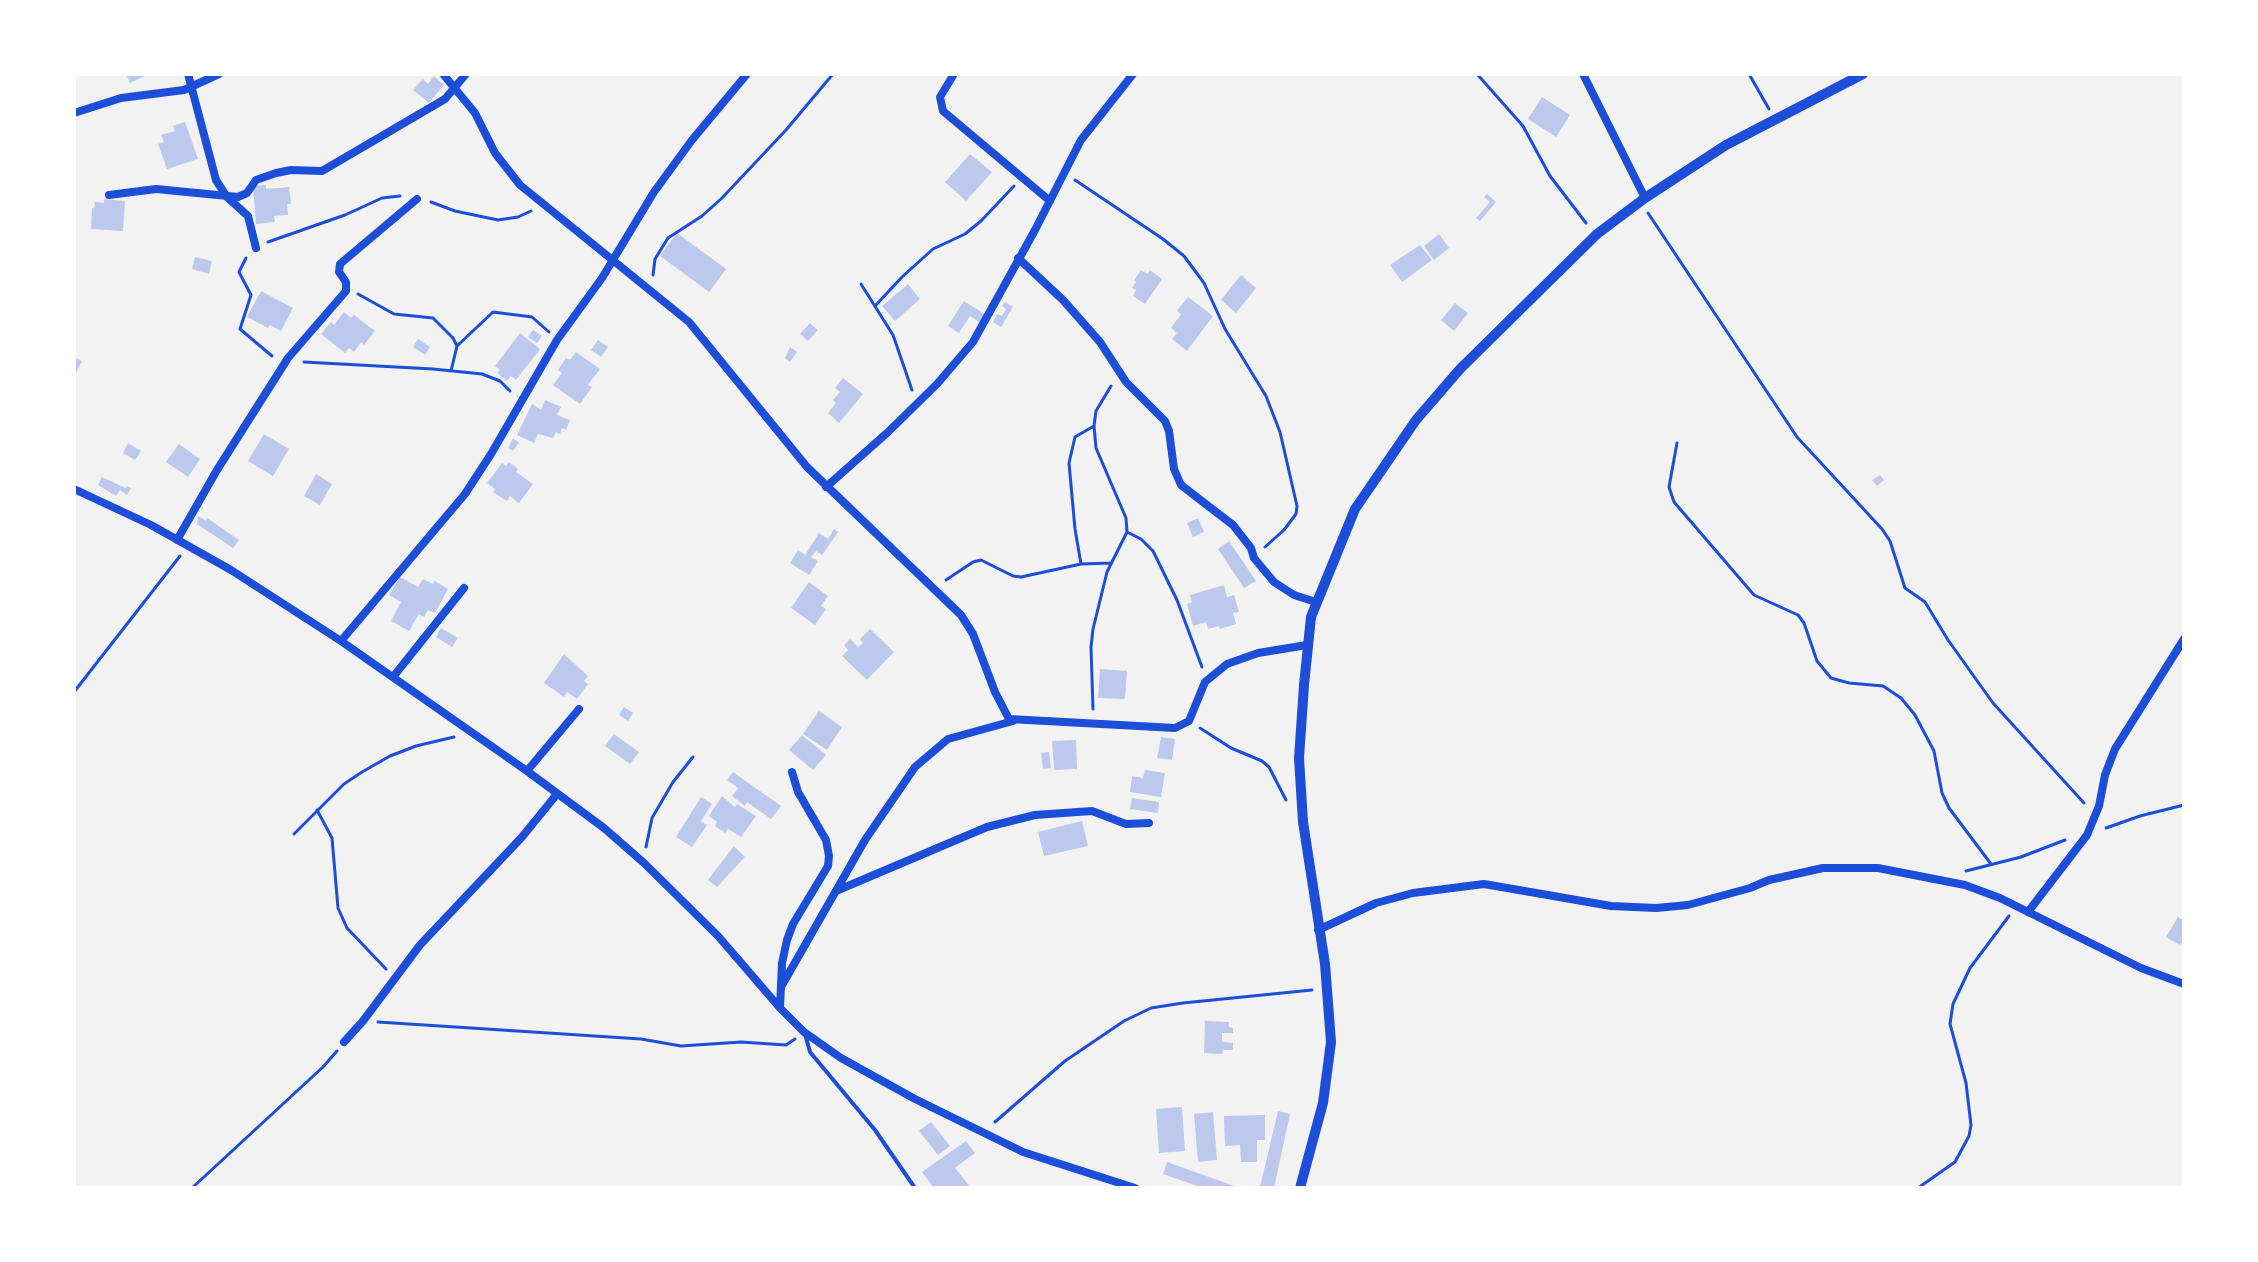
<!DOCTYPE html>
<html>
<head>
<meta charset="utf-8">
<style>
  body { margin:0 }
  #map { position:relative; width:2258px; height:1262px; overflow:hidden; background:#f2f2f2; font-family:"PT Serif",serif }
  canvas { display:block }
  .frame { position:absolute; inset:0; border:76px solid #fff; pointer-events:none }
</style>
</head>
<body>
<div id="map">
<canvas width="2258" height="1262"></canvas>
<div class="frame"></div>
</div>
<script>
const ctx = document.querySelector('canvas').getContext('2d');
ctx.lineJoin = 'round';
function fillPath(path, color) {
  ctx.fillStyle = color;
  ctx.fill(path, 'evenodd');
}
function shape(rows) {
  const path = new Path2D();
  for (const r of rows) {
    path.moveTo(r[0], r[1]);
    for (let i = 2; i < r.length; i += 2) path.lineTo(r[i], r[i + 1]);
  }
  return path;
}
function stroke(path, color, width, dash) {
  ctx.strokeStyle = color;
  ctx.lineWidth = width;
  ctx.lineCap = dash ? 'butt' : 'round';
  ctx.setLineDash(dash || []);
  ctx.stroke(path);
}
const building = shape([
  [126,74,149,74,130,83],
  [434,76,444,85,429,103,413,90,423,79,428,84],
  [1542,97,1570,115,1556,137,1528,119],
  [185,122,198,159,167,169,158,144,164,142,161,135,175,131,173,126],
  [970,154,992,172,966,201,945,182],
  [266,185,266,189,289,187,291,204,287,204,288,215,274,216,275,222,256,224,253,186],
  [1487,194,1496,202,1480,221,1476,218,1490,202,1484,197],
  [104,199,125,201,123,231,91,229,92,208,94,208,95,202,104,203],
  [677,233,726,269,709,292,660,256],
  [1439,234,1449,248,1434,260,1424,246],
  [1420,245,1432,260,1402,282,1390,265],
  [195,257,212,261,209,274,192,269],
  [1141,270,1148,274,1150,270,1162,279,1145,304,1133,296,1136,290,1132,288,1136,282,1134,280],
  [1241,275,1256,288,1236,313,1221,300],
  [908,284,920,299,895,321,882,306],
  [261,291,293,308,281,331,270,325,268,328,247,317],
  [1188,297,1213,316,1187,351,1172,339,1177,333,1171,328,1181,314,1177,311],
  [964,301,986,315,980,323,970,316,959,333,948,326],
  [1005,302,1013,307,1001,327,993,322,997,314,1002,316,1006,309,1002,306],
  [1455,303,1468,313,1454,331,1441,320],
  [344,312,351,318,354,315,375,331,364,345,361,342,354,352,349,348,345,353,321,334,331,322,334,325],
  [810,323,818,330,808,341,800,334],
  [533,330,542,336,537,343,528,337],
  [520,333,540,349,516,380,511,376,507,381,497,373,500,370,495,366],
  [418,339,430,347,425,355,413,347],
  [598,340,608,347,601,357,591,350],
  [790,347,797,352,790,362,785,358],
  [576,352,600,369,588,385,592,387,580,404,553,385,562,373,558,370,566,358,570,360],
  [74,357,82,361,74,377],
  [843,378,863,394,839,423,828,413,836,403,833,400,840,392,835,388],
  [545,400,561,407,557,415,570,420,566,430,562,428,560,434,556,432,553,438,538,434,534,443,517,435,532,404,541,410],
  [264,434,289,449,273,476,248,461],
  [513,438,519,443,513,451,508,448],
  [128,443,141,451,135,460,123,453],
  [179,444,200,459,188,477,166,462],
  [509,462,518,469,516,472,533,484,519,503,510,496,507,501,493,492,495,489,487,483,502,463,506,466],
  [316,474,332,484,320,505,304,496],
  [1880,475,1884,480,1877,486,1872,480],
  [102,477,125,488,127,486,131,488,127,495,120,490,116,496,98,485],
  [198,516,206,521,207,518,239,540,233,548,197,524],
  [1198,518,1204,532,1193,537,1187,523],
  [834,529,838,532,822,555,816,551,811,557,818,561,809,575,790,563,798,550,805,555,819,533,828,539],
  [1229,541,1256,581,1244,588,1218,549],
  [400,577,418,587,423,579,433,584,435,581,448,589,435,613,428,610,424,617,419,614,409,631,391,621,401,602,389,595],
  [809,582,828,596,821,606,826,609,815,625,791,608],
  [1224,585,1227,597,1234,595,1239,612,1233,613,1236,624,1220,629,1219,626,1208,629,1206,622,1193,626,1187,604,1192,602,1190,595],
  [441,628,458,638,452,647,436,637],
  [870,629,894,652,867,680,842,656,848,650,844,645,850,639,858,647,863,643,860,639],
  [564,654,588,676,584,681,588,684,577,699,567,692,564,697,544,683],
  [1100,669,1127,671,1125,699,1098,698],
  [624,707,633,713,628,721,619,715],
  [819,711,842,727,827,750,803,734],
  [614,734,639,752,630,764,605,746],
  [802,735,826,755,813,770,789,750],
  [1161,737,1175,739,1172,760,1157,758],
  [1076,740,1077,769,1054,770,1052,741],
  [1049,752,1051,768,1043,769,1041,753],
  [1145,770,1165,773,1161,797,1130,792,1132,776,1143,778],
  [733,772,781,806,771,819,747,802,745,806,732,796,738,788,727,780],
  [722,796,735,807,737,804,756,816,741,837,728,829,725,833,715,826,717,822,709,816],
  [701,797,712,804,701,821,707,825,692,847,676,837],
  [1132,798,1159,802,1158,813,1130,809],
  [1082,821,1088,846,1044,856,1038,832],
  [734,846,745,857,717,887,708,880],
  [2178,917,2184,921,2184,939,2180,945,2166,937],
  [1205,1021,1229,1022,1229,1027,1233,1028,1233,1033,1222,1033,1222,1042,1233,1043,1233,1050,1223,1050,1222,1054,1204,1053],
  [1182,1107,1185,1151,1159,1153,1156,1109],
  [1278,1111,1290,1114,1274,1188,1263,1188,1260,1187],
  [1213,1112,1217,1160,1198,1162,1194,1114],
  [1265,1115,1265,1140,1257,1140,1257,1162,1241,1162,1240,1145,1225,1146,1224,1116],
  [931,1122,950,1146,938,1155,919,1131],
  [966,1141,975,1153,955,1168,971,1188,934,1188,922,1172],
  [1167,1162,1240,1188,1203,1188,1163,1174]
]);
const path = shape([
  [1477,74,1523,126,1550,176,1586,223],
  [1749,74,1769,109],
  [1075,180,1163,239,1184,256,1204,283,1225,329,1266,396,1280,432,1297,506,1296,514,1284,530,1265,547],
  [431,202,455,211,498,220,518,217,531,211],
  [1648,213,1797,437,1882,529,1890,541,1905,588,1925,602,1948,640,1993,703,2084,803],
  [268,242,345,215,382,198,400,196],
  [246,258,239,272,251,295,240,329,272,356],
  [653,275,655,259,668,238,702,216,722,198,786,130,833,74],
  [861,284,893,335,912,390],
  [358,294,394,314,433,318,453,338,457,346,451,371],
  [876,305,902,277,933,249,965,234,981,221,1014,186],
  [457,346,493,312,532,317,549,332],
  [304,362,433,369,482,374,500,381,510,391],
  [1677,443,1669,487,1674,502,1754,595,1798,615,1804,623,1817,661,1831,678,1849,683,1883,686,1901,698,1915,715,1934,751,1942,793,1949,808,1991,864],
  [1127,532,1141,539,1153,551,1177,600,1202,667],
  [1081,564,1075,529,1069,463,1075,437,1094,426],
  [946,580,973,562,981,560,1013,576,1021,577,1081,564,1111,563],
  [74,692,180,556],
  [1093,709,1091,647,1093,629,1107,572,1127,532,1126,518,1096,448,1094,426,1096,411,1111,386],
  [1200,728,1231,748,1262,761,1269,767,1286,800],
  [317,810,332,838,338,908,347,928,386,969],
  [2106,828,2140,816,2184,805],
  [294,834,344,784,362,772,390,756,416,746,454,737],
  [646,847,652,818,673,782,693,757],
  [1966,871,2021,857,2065,840],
  [378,1022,641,1039,681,1046,741,1042,786,1045,795,1039],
  [995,1122,1065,1061,1124,1021,1151,1008,1183,1003,1312,990],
  [192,1188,323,1067,337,1051],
  [1918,1188,1955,1162,1969,1136,1971,1125,1966,1083,1950,1024,1953,1004,1970,968,2009,916]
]);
const service = shape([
  [805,1034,810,1052,875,1130,915,1188]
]);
const minor = shape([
  [188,74,216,180,227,197,248,216,256,248],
  [443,74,475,113,495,153,520,185,689,322,807,467,961,615,973,634,995,692,1009,719,1175,728,1189,721,1205,682,1227,664,1258,653,1307,645],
  [954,74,940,97,943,111,1050,201],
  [1583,74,1645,198],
  [74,113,121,98,184,90,219,74],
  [109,195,156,189,238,197,247,193,256,180,276,173,291,170,322,171,445,99,466,74],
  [1018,258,1063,300,1100,342,1126,382,1165,421,1169,431,1174,469,1181,485,1233,525,1251,548,1254,558,1274,582,1294,595,1316,602],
  [826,487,887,433,937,384,973,342,1035,230,1081,140,1133,74],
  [74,489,151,525,231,570,341,641,527,771,604,828,644,863,718,936,780,1008,804,1032,841,1058,915,1099,1023,1152,1135,1188],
  [177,540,217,470,288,358,346,291,346,282,339,272,340,264,417,199],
  [341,641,465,494,491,454,557,340,602,278,654,192,692,140,747,74],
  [393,677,464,588],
  [527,771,579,709],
  [836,891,987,827,1035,815,1092,811,1126,824,1149,823],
  [2028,912,2087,835,2099,806,2105,775,2115,749,2184,639],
  [1318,930,1376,903,1413,893,1484,884,1611,906,1656,908,1688,905,1750,888,1769,880,1823,868,1878,868,1965,885,2000,898,2141,968,2184,984],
  [781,987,865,840,915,767,948,739,1013,721],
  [780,1008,782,963,787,940,793,924,828,866,829,856,826,840,798,792,792,772],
  [344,1042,363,1021,420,945,522,837,557,794]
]);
const tertiary = shape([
  [1300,1188,1323,1103,1331,1042,1325,964,1303,822,1299,758,1304,685,1311,617,1355,509,1416,420,1460,369,1597,234,1645,198,1726,145,1863,74]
]);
fillPath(building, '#bdc9ec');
stroke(path, '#1d4ed8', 3);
stroke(service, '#1d4ed8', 4);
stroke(minor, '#1d4ed8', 8);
stroke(tertiary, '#1d4ed8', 10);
</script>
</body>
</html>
